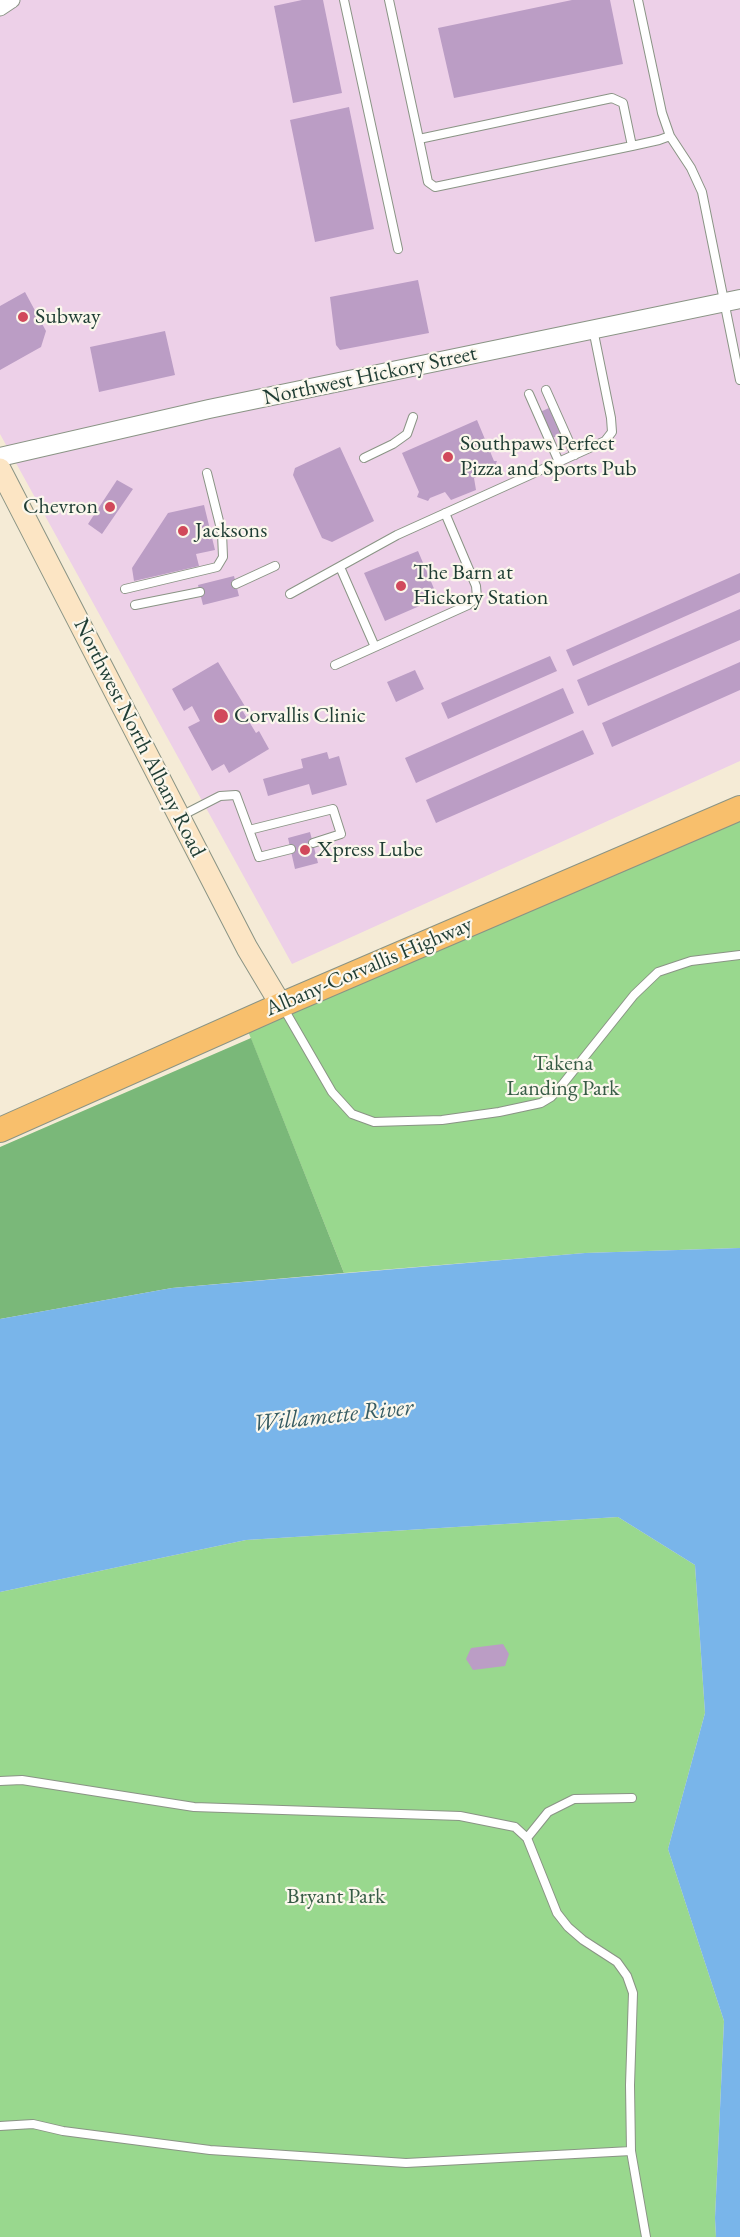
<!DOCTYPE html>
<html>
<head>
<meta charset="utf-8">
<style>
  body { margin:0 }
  canvas { display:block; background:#f5ebd6 }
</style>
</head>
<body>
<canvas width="740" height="2237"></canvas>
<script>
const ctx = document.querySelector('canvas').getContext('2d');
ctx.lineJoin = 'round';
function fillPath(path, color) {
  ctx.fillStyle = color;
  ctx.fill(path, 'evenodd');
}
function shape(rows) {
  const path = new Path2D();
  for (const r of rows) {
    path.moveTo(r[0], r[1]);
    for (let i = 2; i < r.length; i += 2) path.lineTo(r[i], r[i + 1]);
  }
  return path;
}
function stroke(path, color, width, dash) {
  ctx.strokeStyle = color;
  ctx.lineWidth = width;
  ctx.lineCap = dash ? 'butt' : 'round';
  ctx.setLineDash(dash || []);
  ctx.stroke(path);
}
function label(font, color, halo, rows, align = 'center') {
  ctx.font = font + ' "EB Garamond",serif';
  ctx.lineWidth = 4.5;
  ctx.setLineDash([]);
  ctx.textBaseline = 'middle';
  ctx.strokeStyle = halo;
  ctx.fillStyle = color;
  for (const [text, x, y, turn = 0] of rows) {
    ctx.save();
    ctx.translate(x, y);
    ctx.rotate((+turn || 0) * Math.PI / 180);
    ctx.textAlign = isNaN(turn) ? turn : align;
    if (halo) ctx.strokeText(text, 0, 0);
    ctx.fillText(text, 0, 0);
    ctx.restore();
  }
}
const built = shape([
  [0,0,740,0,740,761,292,964,0,434]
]);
const green = shape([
  [740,808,740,1248,585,1253,344,1273,244,1021],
  [618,1517,695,1565,705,1713,668,1849,724,2021,715,2218,716,2237,0,2237,0,1592,246,1540]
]);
const forest = shape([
  [251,1038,344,1273,172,1288,0,1319,0,1147]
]);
const water = shape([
  [740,1248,740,2237,716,2237,715,2218,724,2021,668,1849,705,1713,695,1565,618,1517,246,1540,0,1592,0,1319,172,1288,585,1253]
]);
const building = shape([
  [302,0,323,0,342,93,293,103,274,6],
  [572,0,610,0,623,64,454,98,438,28],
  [349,107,374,229,315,242,290,120],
  [418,280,429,333,340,350,336,345,330,297],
  [25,292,46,331,41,347,0,370,0,306],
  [165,331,175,375,99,392,90,347],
  [549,408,561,435,552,438,540,412],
  [477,420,494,461,497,461,492,473,489,472,474,478,476,490,451,500,445,492,430,498,428,501,417,497,419,492,402,453],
  [340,447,374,521,332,542,322,538,293,475,295,468],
  [117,480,133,489,102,534,88,524],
  [204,505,215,550,196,554,199,566,134,581,132,568,168,513],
  [418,551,438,598,385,621,364,573],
  [740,573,740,592,573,666,566,650],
  [234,576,239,596,203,605,198,585],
  [740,609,740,640,588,706,577,680],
  [550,656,557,671,448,719,441,703],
  [218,662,246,708,242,710,256,733,259,731,269,749,229,773,224,764,212,771,188,727,200,721,192,706,184,711,172,689],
  [740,662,740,690,612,747,602,723],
  [415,670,424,689,396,702,387,682],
  [563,688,574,713,416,783,405,758],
  [583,730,594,754,436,823,426,800],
  [327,752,329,759,339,756,347,785,312,795,309,784,268,796,263,779,303,768,301,759],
  [310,832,318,863,295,869,288,838],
  [503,1644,509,1654,505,1666,473,1670,466,1659,471,1648]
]);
const service = shape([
  [344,0,398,249],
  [389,0,419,139,612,98,623,103,632,146,659,140,670,136],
  [638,0,662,113,670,136,691,168,702,192,740,380],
  [419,139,428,182,435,187,632,146],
  [546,390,575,455],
  [529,394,559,462],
  [364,458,393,444,407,434,413,417],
  [340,567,375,647],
  [236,584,275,566],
  [125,589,217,567,223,557,222,533,207,473],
  [290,594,397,535,605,441,612,432,611,418,593,329],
  [135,605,200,592],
  [335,665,468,605,477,597,476,586,445,513],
  [181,816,220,796,236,795,259,857,291,849],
  [249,830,333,809,341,834,313,843],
  [284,1009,332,1092,352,1114,374,1122,442,1120,499,1112,541,1103,551,1097,562,1085,634,995,658,972,691,961,740,955],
  [0,1781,22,1780,194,1807,460,1816,515,1827,527,1838,557,1913,568,1927,583,1940,617,1962,627,1976,633,1993,630,2085,631,2151,646,2237],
  [527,1838,548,1812,574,1799,632,1798],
  [0,2126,33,2124,63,2131,210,2150,406,2163,631,2151]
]);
const minor = shape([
  [0,8,12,0]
]);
const tertiary = shape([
  [0,457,209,409,740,299]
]);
const secondary = shape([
  [0,469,247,948,281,1005]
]);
const trunk = shape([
  [0,1130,281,1005,740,808]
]);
const markers = [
  [23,317,6,"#d1495b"],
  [448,457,6,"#d1495b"],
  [110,507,6,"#d1495b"],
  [183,531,6,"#d1495b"],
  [401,586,6,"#d1495b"],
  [221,716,8,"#d1495b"],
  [305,850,6,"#d1495b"]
];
const poiNames = [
  ["Subway",35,317],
  ["Southpaws Perfect",460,444],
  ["Pizza and Sports Pub",460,469],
  ["Chevron",98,507,"right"],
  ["Jacksons",195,531],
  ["The Barn at",413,573],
  ["Hickory Station",413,598],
  ["Corvallis Clinic",234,716],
  ["Xpress Lube",317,850]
];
const streetNames = [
  ["Northwest Hickory Street",370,376,-12],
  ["Northwest North Albany Road",139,738,63],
  ["Albany-Corvallis Highway",369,967,-23]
];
const parkNames = [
  ["Takena",563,1064],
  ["Landing Park",563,1089],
  ["Bryant Park",336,1897]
];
const waterNames = [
  ["Willamette River",333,1416,-6]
];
fillPath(built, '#edd0e8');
fillPath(green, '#99d88e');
fillPath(forest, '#7ab879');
fillPath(water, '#79b5ea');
fillPath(building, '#bb9dc5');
stroke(service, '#8a9485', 10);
stroke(minor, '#8a9485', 17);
stroke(tertiary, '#8a9485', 20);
stroke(secondary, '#8a9485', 23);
stroke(trunk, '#8a9485', 26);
stroke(service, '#fff', 8);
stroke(minor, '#fff', 15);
stroke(tertiary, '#fff', 18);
stroke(secondary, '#fce5c4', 21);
stroke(trunk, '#f8bf6c', 24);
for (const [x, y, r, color] of markers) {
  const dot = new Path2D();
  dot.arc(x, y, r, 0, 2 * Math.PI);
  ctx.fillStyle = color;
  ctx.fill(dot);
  stroke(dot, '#fbf7ec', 2);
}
label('22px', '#1f3d34', '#fbf7ec', poiNames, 'left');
label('22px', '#1f3d34', '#fbf7ec', streetNames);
label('22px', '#375c46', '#fbf7ec', parkNames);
label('italic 24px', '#365b62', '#fbf7ec', waterNames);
</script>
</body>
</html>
